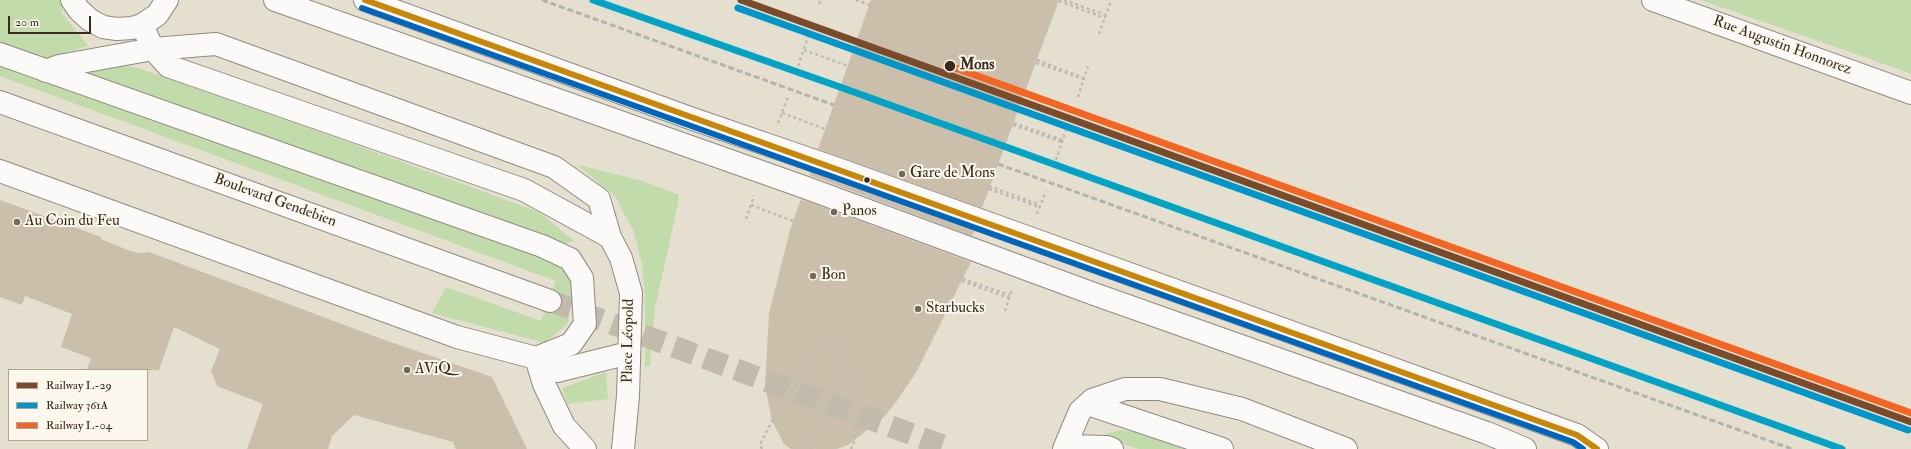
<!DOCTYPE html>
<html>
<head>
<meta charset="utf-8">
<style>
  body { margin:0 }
  #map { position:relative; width:1911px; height:449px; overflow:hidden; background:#e4dfcf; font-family:"IM FELL Double Pica",serif }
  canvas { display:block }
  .legend { position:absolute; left:8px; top:369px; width:140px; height:72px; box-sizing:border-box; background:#fbf7ec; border:1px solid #aea59a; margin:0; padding:5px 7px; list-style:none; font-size:12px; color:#3b2a1e }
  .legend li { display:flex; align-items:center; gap:8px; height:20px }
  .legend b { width:20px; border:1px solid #aea59a }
  .scale { position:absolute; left:8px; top:16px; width:83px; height:18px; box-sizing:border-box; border:2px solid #3b2a1e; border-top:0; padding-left:5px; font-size:12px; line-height:14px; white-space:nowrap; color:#3b2a1e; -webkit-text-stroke:3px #fbf7ec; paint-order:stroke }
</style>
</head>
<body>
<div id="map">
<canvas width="1911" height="449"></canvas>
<ul class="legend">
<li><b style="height:5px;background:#7a4b2a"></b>Railway L-29</li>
<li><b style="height:5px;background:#0096ca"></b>Railway 361A</li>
<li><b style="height:5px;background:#f26522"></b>Railway L-04</li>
</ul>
<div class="scale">20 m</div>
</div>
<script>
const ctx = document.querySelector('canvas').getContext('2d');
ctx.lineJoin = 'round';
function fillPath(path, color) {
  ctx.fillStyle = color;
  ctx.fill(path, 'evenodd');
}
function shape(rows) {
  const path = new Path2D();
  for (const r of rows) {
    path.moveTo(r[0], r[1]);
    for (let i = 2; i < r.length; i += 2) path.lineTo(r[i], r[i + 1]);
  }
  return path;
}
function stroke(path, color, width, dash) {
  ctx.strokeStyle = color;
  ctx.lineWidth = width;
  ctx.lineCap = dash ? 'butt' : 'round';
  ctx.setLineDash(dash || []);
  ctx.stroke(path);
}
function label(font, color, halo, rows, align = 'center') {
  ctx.font = font + ' "IM FELL Double Pica",serif';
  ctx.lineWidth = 4;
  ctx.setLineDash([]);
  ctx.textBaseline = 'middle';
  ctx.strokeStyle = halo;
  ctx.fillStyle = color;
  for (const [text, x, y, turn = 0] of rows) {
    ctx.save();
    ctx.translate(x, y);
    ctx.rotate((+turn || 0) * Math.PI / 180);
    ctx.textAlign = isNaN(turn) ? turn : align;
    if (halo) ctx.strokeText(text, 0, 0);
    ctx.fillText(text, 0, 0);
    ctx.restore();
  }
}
const green = shape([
  [0,0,63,0,62,13,88,46,43,59,0,43],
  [1701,0,1911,0,1911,74,1901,70],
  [0,61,565,266,571,283,572,298,568,323,545,343,432,313,446,287,541,321,556,281,0,76],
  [92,65,135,67,309,128,539,212,574,241,564,243,94,82,88,72],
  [577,165,639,180,678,194,679,199,655,308,650,365,645,367,645,295,642,265,634,232,615,196],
  [606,372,608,399,567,404,562,388],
  [1121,430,1154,435,1193,449,1139,449,1121,443,1106,434]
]);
const building = shape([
  [871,0,1059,0,982,208,818,149],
  [810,172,974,231,972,236,809,175],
  [801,199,971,262,917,371,896,402,885,416,862,434,848,445,837,449,791,449,784,444,772,421,765,386,769,313,790,230],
  [0,200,101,237,101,239,130,251,138,253,149,252,382,339,492,377,527,449,456,449,453,442,354,415,332,436,328,449,247,449,263,404,217,386,211,371,220,349,174,327,159,370,87,370,91,358,61,347,72,314,25,296,22,305,0,297]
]);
const highwayTunnel = shape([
  [550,301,952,449]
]);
const path = shape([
  [856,0,870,5],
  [1064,0,1106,15],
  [1059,1,1105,18],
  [819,4,821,0],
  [1099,34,1111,1],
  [804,50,848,66],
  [1037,60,1084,78],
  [1036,63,1084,79],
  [798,66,809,34],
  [1078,97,1088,66],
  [782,113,825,129],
  [778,123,788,97],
  [1014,123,1063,140],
  [1013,125,1062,142],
  [1056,160,1067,127],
  [989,186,1040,205],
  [989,189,1039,207],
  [751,205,793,221],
  [1037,214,1046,191],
  [746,219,754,196],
  [957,277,1010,295],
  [956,279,1009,298],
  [1005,311,1012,290],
  [762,449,760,444,772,421,816,352,845,345,850,365,855,439,851,449],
  [810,449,839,363]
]);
const minor = shape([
  [72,0,79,10,90,20,103,27,117,29,132,28,142,25,157,15,167,0],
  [275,0,804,187,1094,294,1487,433,1525,449],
  [365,0,690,118,835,168,1577,435,1597,449],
  [1653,0,1911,93],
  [142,25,153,49,168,66,524,190,610,237],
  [46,71,59,66,153,49,216,44,554,167,599,199,610,237,621,258,631,293,628,396,623,449],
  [536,358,544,384,564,426,585,449],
  [536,358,557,371,629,353],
  [1088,404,1222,449],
  [1066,446,1107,447,1112,449],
  [1064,449,1080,411,1092,400,1125,389,1160,389,1242,409,1346,449]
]);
const major = shape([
  [0,54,542,246,570,259,582,278,585,324,571,344,536,358,457,337,0,171]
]);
const highway = shape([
  [0,102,550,301]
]);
const rail = shape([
  [542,0,834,105],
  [998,164,1792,449]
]);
const bus1 = shape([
  [365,0,1577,435,1597,449]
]);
const bus2 = shape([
  [362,8,1573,442,1583,449]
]);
const rail1 = shape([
  [741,0,1911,422]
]);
const rail2 = shape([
  [738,8,1908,430]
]);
const rail3 = shape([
  [950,66,1911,413]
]);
const rail4 = shape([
  [593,0,840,87,1842,449]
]);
const markers = [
  [950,66,6,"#3b2a1e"],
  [902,174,4,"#76695c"],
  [867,180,3.5,"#3b2a1e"],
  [834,212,4,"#76695c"],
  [17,222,4,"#76695c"],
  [813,276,4,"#76695c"],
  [918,309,4,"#76695c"],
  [407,370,4,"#76695c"]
];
const streetNames = [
  ["Rue Augustin Honnorez",1782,46,20],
  ["Boulevard Gendebien",275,201,20],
  ["Place Léopold",629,341,-89]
];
const stopNames = [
  ["Mons",960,66]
];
const poiNames = [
  ["Gare de Mons",910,174],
  ["Panos",842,212],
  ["Au Coin du Feu",25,222],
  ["Bon",821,276],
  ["Starbucks",926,309],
  ["AViQ",415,370]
];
fillPath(green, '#c1dcaa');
fillPath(building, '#cbbfac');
stroke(highwayTunnel, '#c2bbac', 22, [22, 11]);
stroke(minor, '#908b81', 24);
stroke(major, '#908b81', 24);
stroke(highway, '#908b81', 24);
stroke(path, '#bebbb7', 2.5, [3, 3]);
stroke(minor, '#fbfaf8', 22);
stroke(major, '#fbfaf8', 22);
stroke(highway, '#fbfaf8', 22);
stroke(rail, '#b5b3af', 3, [6, 3]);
stroke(bus1, '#c88708', 6);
stroke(bus2, '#0065bd', 6);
stroke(rail1, '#7a4b2a', 7);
stroke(rail2, '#0096ca', 7);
stroke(rail3, '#f26522', 7);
stroke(rail4, '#03a3c5', 7);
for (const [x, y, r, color] of markers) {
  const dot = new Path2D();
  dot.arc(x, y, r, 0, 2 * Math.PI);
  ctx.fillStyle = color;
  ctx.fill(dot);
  stroke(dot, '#fbf7ec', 1.5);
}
label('15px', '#3b2a1e', '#fbf7ec', streetNames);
label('bold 15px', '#3b2a1e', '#fbf7ec', stopNames, 'left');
label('15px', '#3b2a1e', '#fbf7ec', poiNames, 'left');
</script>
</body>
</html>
